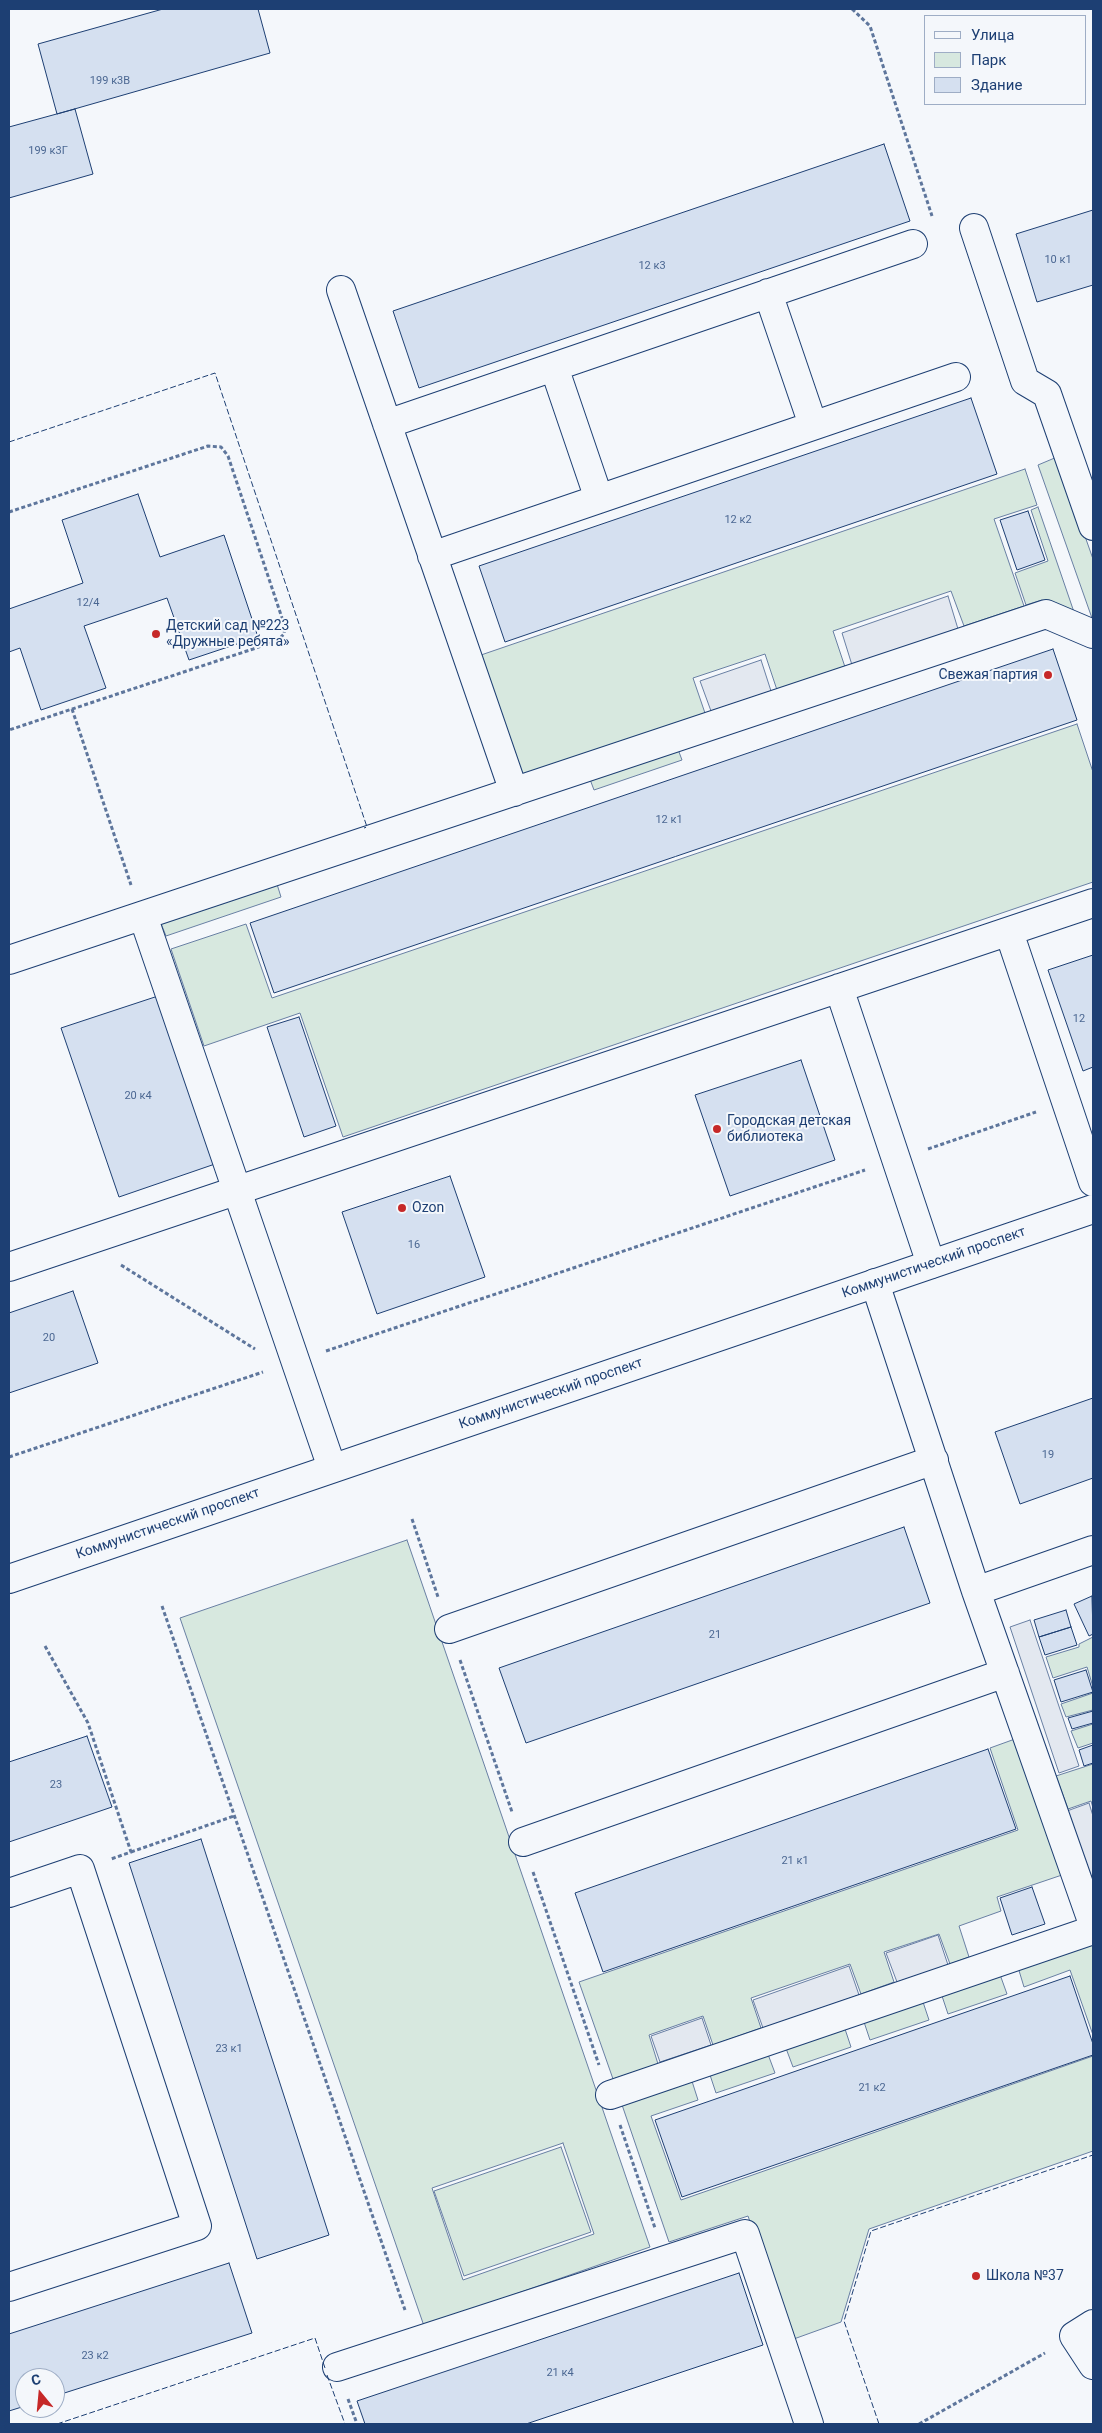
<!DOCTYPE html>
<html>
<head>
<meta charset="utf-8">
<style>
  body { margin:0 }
  #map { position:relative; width:1102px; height:2433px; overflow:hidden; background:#f4f7fb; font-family:Roboto,sans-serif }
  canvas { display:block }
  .frame { position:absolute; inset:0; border:10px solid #1d3f73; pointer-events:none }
  .legend { position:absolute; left:924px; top:15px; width:162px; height:90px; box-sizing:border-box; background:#f4f7fb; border:1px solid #9eadc5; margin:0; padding:6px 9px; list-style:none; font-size:15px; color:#1d3f73 }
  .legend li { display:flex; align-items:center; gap:10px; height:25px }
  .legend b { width:25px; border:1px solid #9eadc5 }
  .north { position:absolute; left:15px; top:2368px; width:50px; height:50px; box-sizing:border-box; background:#f4f7fb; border:1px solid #9eadc5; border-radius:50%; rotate:343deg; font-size:14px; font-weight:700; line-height:20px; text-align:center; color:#1d3f73 }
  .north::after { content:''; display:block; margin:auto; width:18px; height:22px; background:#c62828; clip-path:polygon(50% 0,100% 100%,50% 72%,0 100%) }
</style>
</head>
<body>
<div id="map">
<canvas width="1102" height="2433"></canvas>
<div class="frame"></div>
<ul class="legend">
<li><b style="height:6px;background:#f4f7fb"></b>Улица</li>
<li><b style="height:14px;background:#d7e8df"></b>Парк</li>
<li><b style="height:14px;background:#d5e0f0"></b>Здание</li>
</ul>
<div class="north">С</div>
</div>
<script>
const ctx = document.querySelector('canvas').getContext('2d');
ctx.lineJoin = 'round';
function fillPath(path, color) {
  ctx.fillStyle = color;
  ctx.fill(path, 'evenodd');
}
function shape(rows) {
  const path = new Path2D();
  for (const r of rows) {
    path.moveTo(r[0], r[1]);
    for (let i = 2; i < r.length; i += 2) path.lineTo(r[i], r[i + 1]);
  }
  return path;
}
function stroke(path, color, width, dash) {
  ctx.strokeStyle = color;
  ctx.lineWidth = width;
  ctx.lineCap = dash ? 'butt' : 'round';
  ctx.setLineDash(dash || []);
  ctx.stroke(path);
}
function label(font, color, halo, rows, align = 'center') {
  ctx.font = font + ' Roboto,sans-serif';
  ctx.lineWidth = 4;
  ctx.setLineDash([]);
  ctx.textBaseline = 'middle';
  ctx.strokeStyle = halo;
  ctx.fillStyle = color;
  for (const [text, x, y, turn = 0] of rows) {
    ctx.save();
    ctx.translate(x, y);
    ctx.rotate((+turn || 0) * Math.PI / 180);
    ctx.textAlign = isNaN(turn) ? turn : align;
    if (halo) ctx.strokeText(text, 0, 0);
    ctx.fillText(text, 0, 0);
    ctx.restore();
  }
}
const green = shape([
  [1057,457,1093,559,1093,621,1038,465,1057,457],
  [1025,469,1037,505,994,519,1024,606,964,626,951,591,833,631,845,667,777,690,765,654,693,678,706,716,523,778,481,655,1025,469],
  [1038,507,1075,615,1042,600,1026,605,1015,573,1048,561,1031,510,1038,507],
  [1077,724,1093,772,1093,882,343,1137,300,1013,204,1046,171,949,246,924,272,998,1077,724],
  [676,744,682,760,594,790,588,774,676,744],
  [276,881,281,897,166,936,160,921,276,881],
  [407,1540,650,2247,424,2326,180,1618,407,1540],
  [563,2143,594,2234,463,2280,432,2188,563,2143],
  [1093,1637,1093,1687,1087,1667,1053,1678,1046,1657,1079,1647,1079,1644,1093,1637],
  [1093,1693,1093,1710,1066,1717,1061,1704,1093,1693],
  [1093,1724,1093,1743,1078,1748,1071,1731,1093,1724],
  [1015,1739,1062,1875,997,1897,1001,1911,959,1926,969,1957,950,1964,939,1934,884,1952,894,1982,861,1994,850,1964,751,1998,761,2028,713,2045,703,2016,649,2035,658,2064,613,2079,579,1982,1018,1830,990,1748,1015,1739],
  [1093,1764,1093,1808,1091,1801,1068,1809,1056,1776,1093,1764],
  [1093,1939,1093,2035,1070,1970,1024,1987,1017,1964,1093,1939],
  [998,1969,1007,1994,948,2014,940,1990,998,1969],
  [921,1996,929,2020,870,2040,862,2016,921,1996],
  [843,2023,851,2047,793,2067,784,2043,843,2023],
  [766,2049,775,2073,716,2093,708,2069,766,2049],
  [1093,2056,1093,2151,869,2229,841,2322,791,2340,748,2216,669,2242,620,2099,690,2075,698,2100,651,2116,681,2200,1093,2056],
  [561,2147,591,2232,464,2276,434,2191,561,2147]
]);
const parking = shape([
  [948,596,958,629,852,665,842,633,948,596],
  [761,660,771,691,711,711,700,681,761,660],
  [1030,1620,1079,1766,1059,1773,1010,1627,1030,1620],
  [1089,1803,1093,1816,1093,1887,1067,1811,1089,1803],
  [938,1935,948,1965,897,1982,886,1953,938,1935],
  [849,1966,859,1995,763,2028,753,2000,849,1966],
  [702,2018,711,2045,660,2062,651,2036,702,2018]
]);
const building = shape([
  [163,9,258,9,270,53,57,114,38,44,163,9],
  [75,109,93,174,9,198,9,127,75,109],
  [884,144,910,221,419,388,393,311,884,144],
  [1093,210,1093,285,1037,302,1016,234,1093,210],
  [971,398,997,474,505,642,479,566,971,398],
  [138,494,160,557,224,535,258,637,189,660,167,598,84,626,106,688,41,710,20,648,9,652,9,609,83,583,62,520,138,494],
  [1028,511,1045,560,1017,570,1000,520,1028,511],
  [1053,649,1077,720,274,993,250,923,1053,649],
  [1093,955,1093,1067,1083,1071,1048,970,1093,955],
  [158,996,215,1164,119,1197,61,1028,158,996],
  [299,1017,336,1126,304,1137,267,1027,299,1017],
  [801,1060,835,1160,730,1196,695,1095,801,1060],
  [450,1176,485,1277,377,1314,342,1212,450,1176],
  [73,1291,98,1363,9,1393,9,1313,73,1291],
  [1093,1398,1093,1478,1020,1504,995,1432,1093,1398],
  [904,1527,930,1603,526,1743,499,1668,904,1527],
  [1092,1596,1093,1634,1089,1636,1074,1604,1092,1596],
  [1066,1610,1071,1627,1039,1637,1034,1620,1066,1610],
  [1071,1627,1077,1645,1045,1655,1039,1637,1071,1627],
  [1086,1670,1093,1692,1061,1702,1054,1680,1086,1670],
  [1093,1711,1093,1723,1072,1729,1068,1718,1093,1711],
  [87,1736,112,1807,9,1842,9,1762,87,1736],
  [1093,1745,1093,1763,1084,1766,1079,1750,1093,1745],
  [988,1749,1016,1829,603,1972,575,1893,988,1749],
  [201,1839,329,2235,257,2259,129,1863,201,1839],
  [1032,1887,1045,1924,1012,1935,1000,1898,1032,1887],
  [1070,1976,1093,2044,1093,2055,682,2197,655,2120,1070,1976],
  [229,2263,252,2333,55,2396,55,2378,25,2378,25,2406,9,2411,9,2334,229,2263],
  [739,2273,763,2345,526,2424,365,2424,357,2401,739,2273]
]);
const path = shape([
  [852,9,870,26,932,216],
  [9,512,208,446,221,447,228,456,285,627,284,634,277,641,9,730],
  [72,709,131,885],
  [928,1149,1036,1112],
  [121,1265,255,1349],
  [326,1351,865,1170],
  [9,1457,263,1372],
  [412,1519,438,1597],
  [162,1606,405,2310],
  [45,1646,88,1723,131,1852,111,1859],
  [460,1660,512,1812],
  [131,1852,234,1816],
  [533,1872,599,2065],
  [620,2125,655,2228],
  [348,2399,357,2424],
  [919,2424,1045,2353]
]);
const minor = shape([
  [974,228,1025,381,1047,394,1093,526],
  [341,290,514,792],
  [768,293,813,425],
  [554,367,599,499],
  [387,424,913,244],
  [432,556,956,377],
  [143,916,332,1468],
  [1009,932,1093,1182],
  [9,960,1046,614,1093,634],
  [839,988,931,1264],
  [9,1267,1093,903],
  [875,1283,976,1591,1093,1924],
  [976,1591,1093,1550],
  [449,1629,934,1460],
  [523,1842,1005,1673],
  [9,1893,80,1869,197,2226,9,2287],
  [610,2095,1093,1930],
  [1093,2324,1074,2336,1093,2365],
  [337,2367,745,2234,809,2424]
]);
const major = shape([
  [9,1579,1093,1209]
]);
const fence = shape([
  [9,442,215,373,367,827,364,828],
  [327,2375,345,2424],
  [57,2424,315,2338,325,2368],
  [879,2424,844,2321,871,2231,1093,2155]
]);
const markers = [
  [156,634,5,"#c62828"],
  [1048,675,5,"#c62828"],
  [717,1129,5,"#c62828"],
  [402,1208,5,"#c62828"],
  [976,2276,5,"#c62828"]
];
const numberNames = [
  ["199 к3В",110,81],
  ["199 к3Г",48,151],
  ["10 к1",1058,260],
  ["12 к3",652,266],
  ["12 к2",738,520],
  ["12/4",88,603],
  ["12 к1",669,820],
  ["12",1079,1019],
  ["20 к4",138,1096],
  ["16",414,1245],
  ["20",49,1338],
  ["19",1048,1455],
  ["21",715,1635],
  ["23",56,1785],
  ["21 к1",795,1861],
  ["23 к1",229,2049],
  ["21 к2",872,2088],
  ["23 к2",95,2356],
  ["21 к4",560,2373]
];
const poiNames = [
  ["Детский сад №223",166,626],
  ["«Дружные ребята»",166,642],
  ["Свежая партия",1038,675,"right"],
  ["Городская детская",727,1121],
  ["библиотека",727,1137],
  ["Ozon",412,1208],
  ["Школа №37",986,2276]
];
const streetNames = [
  ["Коммунистический проспект",934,1263,-19],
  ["Коммунистический проспект",551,1394,-19],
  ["Коммунистический проспект",168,1524,-19]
];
fillPath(green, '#d7e8df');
stroke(green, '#687fa3', 1);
fillPath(parking, '#e3e8f0');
stroke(parking, '#687fa3', 1);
fillPath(building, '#d5e0f0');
stroke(building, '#1d3f73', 1);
stroke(minor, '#1d3f73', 30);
stroke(major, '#1d3f73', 30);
stroke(path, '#5e769c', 3, [4, 2.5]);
stroke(minor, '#f4f7fb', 28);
stroke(major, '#f4f7fb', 28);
stroke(fence, '#1d3f73', 1, [6, 2.5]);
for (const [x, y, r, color] of markers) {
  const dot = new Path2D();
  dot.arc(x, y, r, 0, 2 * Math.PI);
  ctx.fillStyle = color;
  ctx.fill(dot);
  stroke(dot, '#f4f7fb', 2);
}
label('11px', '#4b6792', null, numberNames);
label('14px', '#1d3f73', '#f4f7fb', poiNames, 'left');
label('14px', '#1d3f73', '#f4f7fb', streetNames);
</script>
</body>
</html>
